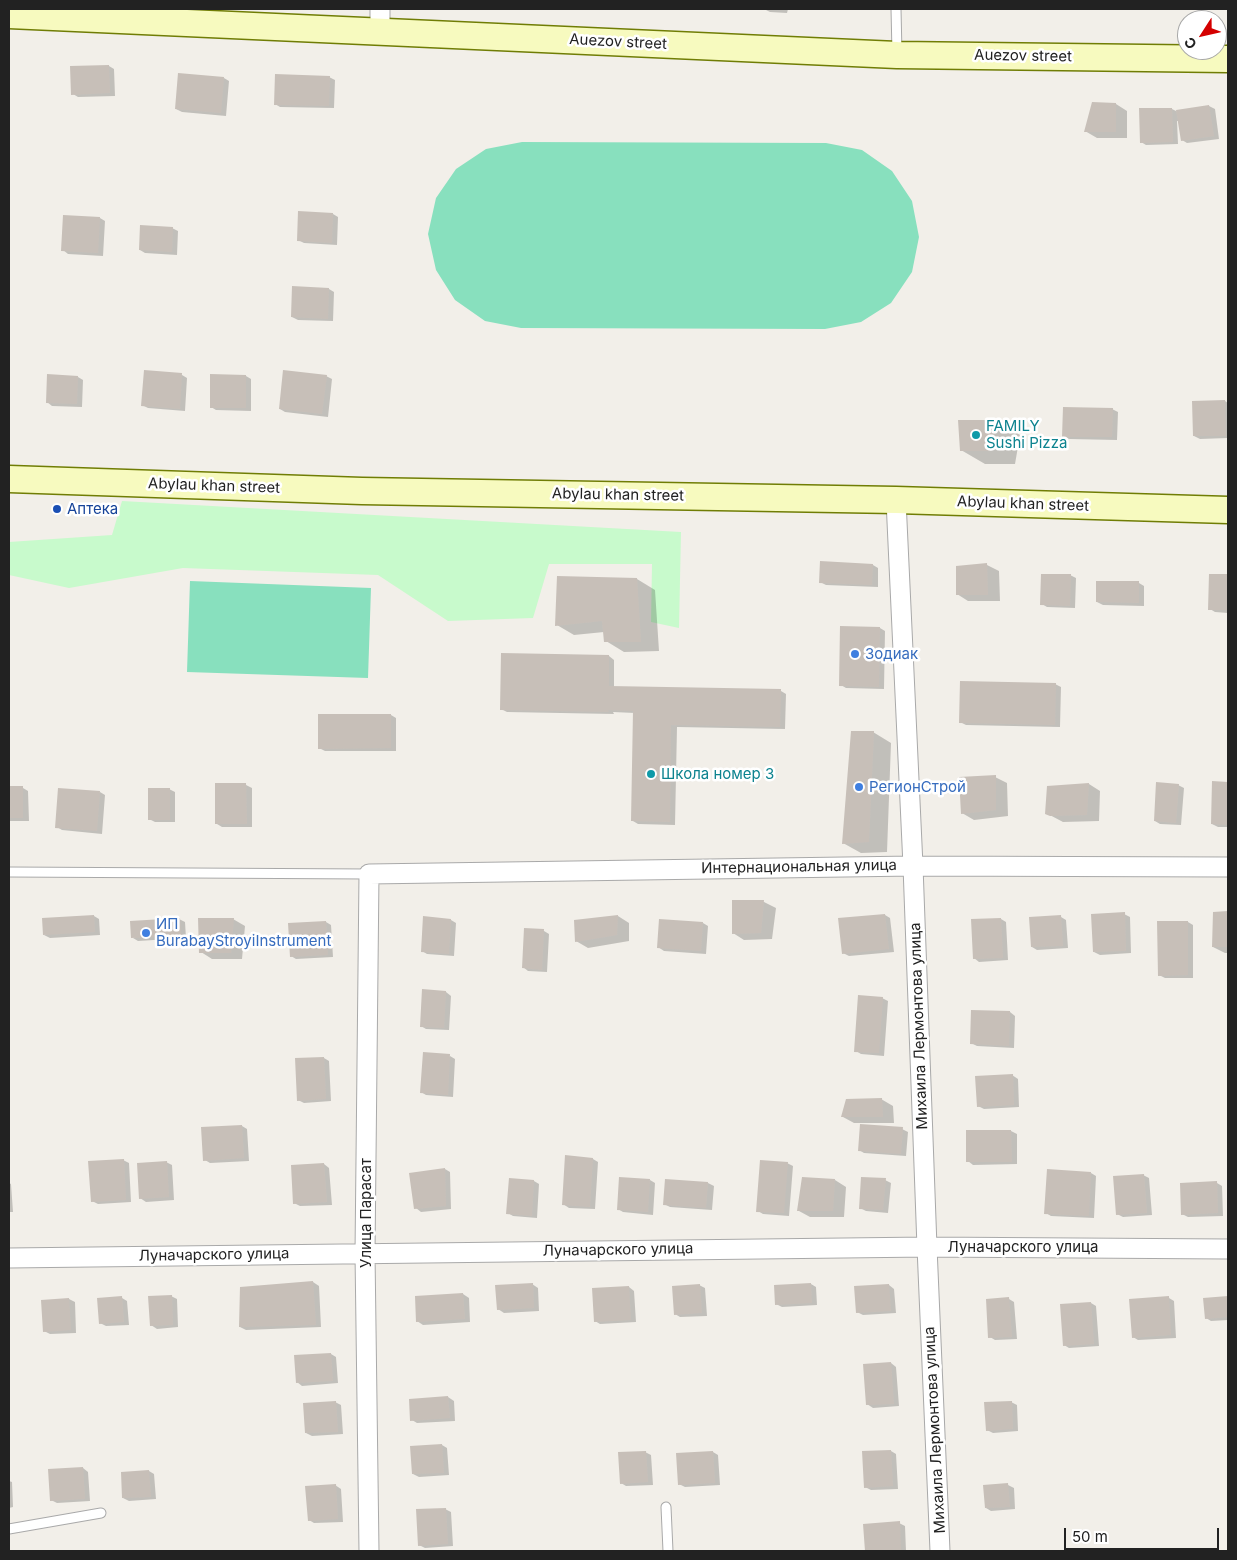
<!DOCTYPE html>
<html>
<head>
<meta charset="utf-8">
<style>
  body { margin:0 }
  #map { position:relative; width:1237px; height:1560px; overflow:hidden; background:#f2efe9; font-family:Inter,sans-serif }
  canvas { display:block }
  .frame { position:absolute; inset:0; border:10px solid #222; pointer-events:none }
  .north { position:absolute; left:1177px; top:10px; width:50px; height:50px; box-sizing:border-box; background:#fff; border:1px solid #a7a7a7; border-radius:50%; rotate:235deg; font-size:14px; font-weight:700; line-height:20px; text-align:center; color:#222 }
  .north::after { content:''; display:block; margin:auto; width:18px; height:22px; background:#d40000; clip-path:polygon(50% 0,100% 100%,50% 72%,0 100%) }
  .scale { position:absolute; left:1064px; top:1528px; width:155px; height:22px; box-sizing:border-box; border:2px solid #222; border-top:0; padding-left:6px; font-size:15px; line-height:18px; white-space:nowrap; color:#222; -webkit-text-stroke:4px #fff; paint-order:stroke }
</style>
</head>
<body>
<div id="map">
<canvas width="1237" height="1560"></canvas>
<div class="frame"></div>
<div class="north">С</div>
<div class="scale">50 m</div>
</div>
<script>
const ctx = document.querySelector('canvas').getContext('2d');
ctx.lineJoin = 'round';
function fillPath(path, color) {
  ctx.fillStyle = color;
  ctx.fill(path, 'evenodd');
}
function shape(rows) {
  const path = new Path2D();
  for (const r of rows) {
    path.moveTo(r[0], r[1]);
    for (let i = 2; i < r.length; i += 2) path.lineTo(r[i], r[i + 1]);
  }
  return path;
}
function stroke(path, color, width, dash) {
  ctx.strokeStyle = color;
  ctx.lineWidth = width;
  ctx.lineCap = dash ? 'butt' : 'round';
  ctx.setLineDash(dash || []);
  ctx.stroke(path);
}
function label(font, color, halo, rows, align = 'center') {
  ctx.font = font + ' Inter,sans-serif';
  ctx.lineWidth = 5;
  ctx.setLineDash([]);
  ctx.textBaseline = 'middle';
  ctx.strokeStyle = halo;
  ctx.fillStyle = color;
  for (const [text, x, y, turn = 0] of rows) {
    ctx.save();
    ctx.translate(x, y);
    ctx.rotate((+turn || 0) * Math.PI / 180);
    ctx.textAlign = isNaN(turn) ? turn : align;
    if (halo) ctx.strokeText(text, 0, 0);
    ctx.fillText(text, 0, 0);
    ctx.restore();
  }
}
const park = shape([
  [122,501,681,532,679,628,651,622,652,564,549,564,533,618,448,621,378,575,183,568,69,588,9,575,9,542,112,535]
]);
const pitch = shape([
  [522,142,826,143,862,150,892,171,912,201,919,237,912,272,891,303,861,322,825,329,521,328,485,321,455,300,436,270,428,234,436,198,456,169,486,149],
  [190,581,371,588,368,678,187,672]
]);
const shadow = shape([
  [764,9,788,9,787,13,770,12],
  [109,66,114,69,115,96,78,97,73,94],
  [329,77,335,80,334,108,280,107,275,104],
  [224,78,229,81,226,116,182,112,176,109],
  [1116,104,1127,111,1127,138,1097,138,1085,131],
  [1209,106,1215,109,1219,139,1187,143,1182,140,1179,121,1177,121,1178,144,1146,145,1141,142,1172,109,1178,112],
  [333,214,338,217,337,245,304,243,298,240],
  [100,218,105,221,103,256,68,254,63,250],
  [172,228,178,231,177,255,145,253,140,250],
  [293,288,329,289,334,292,333,321,298,320,292,317],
  [145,372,182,375,187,378,185,411,148,408,142,405],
  [246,376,251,379,251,411,216,410,211,407],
  [326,376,332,379,328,417,285,412,280,409],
  [78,377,83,380,82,407,52,406,47,402],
  [1225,401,1228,403,1228,438,1200,439,1194,436],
  [1112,409,1118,412,1117,440,1069,439,1064,436],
  [959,421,997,421,1020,435,1015,464,985,464,961,450],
  [821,563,873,565,878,568,878,587,826,585,820,582],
  [987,565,999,571,1000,601,968,601,957,594],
  [1070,575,1076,578,1075,608,1047,607,1042,604],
  [1210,575,1228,575,1228,613,1215,612,1210,609],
  [637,579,655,590,659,651,624,652,606,641,604,632,574,635,557,625],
  [1139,583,1144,586,1144,606,1103,605,1097,602],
  [880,628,885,631,884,689,846,688,841,685],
  [609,656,614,660,614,687,781,691,786,694,785,729,677,727,675,825,638,824,633,821,635,713,613,712,614,714,507,712,501,709],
  [1055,684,1061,687,1060,727,966,725,960,722],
  [391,715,396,718,396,751,325,751,319,748],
  [873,732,891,743,887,852,861,853,843,843],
  [995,777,1007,783,1008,816,974,820,962,813],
  [1213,783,1228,783,1228,827,1218,827,1212,824],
  [1089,784,1100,791,1099,821,1063,822,1046,813],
  [216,785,246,785,252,788,252,827,222,827,217,824],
  [1178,785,1184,788,1181,825,1160,824,1155,821],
  [9,788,23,788,28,791,29,821,9,821],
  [169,789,175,792,175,822,155,822,149,819],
  [100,792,105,795,102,834,62,830,57,827],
  [733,901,764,902,776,908,772,939,744,940,733,933],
  [1214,913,1228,913,1228,953,1225,953,1213,947],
  [1124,914,1130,917,1131,953,1100,955,1094,952],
  [885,915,890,918,894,952,849,956,843,953],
  [94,916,99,919,100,935,50,938,44,935],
  [618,916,629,923,629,941,588,948,576,941],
  [1061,917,1066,920,1068,948,1037,950,1032,947],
  [424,918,451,920,456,923,454,956,427,954,422,951],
  [179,919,185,922,186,938,138,941,133,938],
  [233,919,245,926,242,959,212,959,201,952],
  [1001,919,1006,922,1008,960,979,962,974,958],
  [326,922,331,925,333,957,296,959,291,956,289,924],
  [1188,922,1193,925,1193,978,1165,978,1159,975],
  [703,923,708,926,706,954,664,951,658,947],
  [526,929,544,931,549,934,547,972,528,971,523,967],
  [424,991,446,992,451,996,449,1030,426,1029,421,1026],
  [882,998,888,1001,884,1056,861,1054,856,1051],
  [1010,1012,1015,1016,1014,1048,977,1046,971,1043],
  [450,1056,455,1059,453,1097,426,1095,421,1092],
  [324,1058,329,1061,331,1101,304,1103,298,1100],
  [1012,1075,1018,1079,1019,1107,984,1109,978,1106],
  [881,1099,893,1106,894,1123,854,1123,843,1117],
  [242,1126,247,1129,249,1161,210,1163,205,1160],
  [902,1129,908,1132,906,1156,864,1153,859,1150],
  [967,1131,1011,1131,1017,1134,1017,1164,973,1165,968,1161],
  [566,1157,593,1159,598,1162,595,1209,569,1208,563,1204],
  [123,1160,129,1163,131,1202,98,1204,92,1201],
  [166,1162,172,1165,174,1200,146,1202,140,1198],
  [787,1163,793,1166,789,1216,763,1214,758,1211],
  [324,1164,329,1168,332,1205,300,1206,294,1203],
  [445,1169,450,1172,451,1209,421,1212,416,1208],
  [1091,1173,1096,1176,1094,1218,1051,1216,1046,1213],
  [1143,1175,1149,1178,1152,1215,1123,1217,1117,1214],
  [510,1179,534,1181,539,1184,537,1218,513,1216,508,1213],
  [650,1180,655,1183,653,1215,623,1212,618,1209],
  [666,1180,708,1183,714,1186,712,1210,670,1207,664,1204],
  [835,1180,846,1187,844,1217,810,1217,799,1211],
  [885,1180,891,1183,888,1213,866,1211,860,1208],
  [9,1183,11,1184,13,1212,9,1212],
  [1217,1183,1222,1186,1223,1216,1188,1217,1182,1214],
  [313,1282,319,1286,321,1327,246,1330,240,1327,241,1288],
  [532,1284,538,1288,539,1311,504,1313,498,1309],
  [811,1284,816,1287,817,1305,782,1307,776,1304],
  [699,1285,705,1288,707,1316,680,1317,675,1314],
  [889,1285,894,1289,896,1313,863,1315,857,1312],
  [629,1287,634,1291,636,1322,600,1324,595,1321],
  [463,1294,469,1298,470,1322,423,1325,417,1321,416,1297],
  [171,1296,177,1299,178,1327,157,1329,151,1325],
  [1228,1297,1228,1320,1211,1321,1206,1318,1205,1299],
  [122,1298,127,1301,129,1325,106,1326,100,1323],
  [1169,1298,1174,1301,1176,1338,1138,1340,1133,1337],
  [69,1299,75,1302,76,1333,50,1334,44,1331,42,1301],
  [1009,1299,1014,1302,1017,1339,995,1340,990,1337],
  [1091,1303,1096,1306,1099,1346,1069,1348,1064,1345],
  [331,1354,336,1357,338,1383,302,1386,297,1382],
  [891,1363,896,1367,899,1406,873,1408,867,1404],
  [448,1397,454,1401,455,1421,417,1423,412,1420,410,1400],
  [335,1402,341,1405,343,1434,312,1436,306,1433],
  [1011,1402,1017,1405,1018,1431,993,1433,987,1430],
  [442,1445,447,1448,449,1475,419,1477,413,1474],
  [891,1451,896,1454,898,1489,871,1490,865,1487],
  [645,1452,651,1455,653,1485,626,1486,621,1483],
  [713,1452,718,1455,720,1485,685,1487,679,1484],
  [83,1468,88,1472,90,1501,57,1503,51,1500],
  [149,1471,154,1474,156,1499,129,1501,123,1498],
  [9,1481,12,1482,13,1507,9,1508],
  [335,1485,341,1489,343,1522,314,1523,309,1520],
  [1008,1485,1014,1488,1015,1509,991,1511,986,1508],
  [445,1509,451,1512,453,1546,425,1548,419,1545],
  [899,1523,905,1526,906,1551,866,1551,864,1525]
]);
const building = shape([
  [109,65,110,93,71,95,70,66],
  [178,73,224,77,221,113,175,109],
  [275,74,330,76,329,106,274,105],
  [1092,102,1116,103,1116,132,1084,132],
  [1209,105,1214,136,1181,141,1176,110],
  [1139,108,1172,108,1173,142,1140,143],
  [298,211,333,213,332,243,297,241],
  [63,215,100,217,98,253,61,251],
  [140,225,173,227,172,252,139,250],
  [292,286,329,288,328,319,291,317],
  [144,370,182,373,180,409,141,406],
  [283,370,327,375,322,414,279,409],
  [47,374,78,376,77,404,46,403],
  [210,374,246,375,246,408,210,408],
  [1225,400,1226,436,1193,436,1192,401],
  [1063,407,1113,408,1112,437,1062,437],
  [958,420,997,420,991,451,960,451],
  [820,561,873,564,872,585,819,583],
  [987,563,988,595,956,595,956,566],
  [1041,574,1071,574,1070,606,1040,605],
  [1209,574,1228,574,1228,610,1208,610],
  [557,576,637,578,641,642,604,642,602,621,555,626],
  [1096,581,1139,581,1139,603,1096,602],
  [840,626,880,627,879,687,839,686],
  [501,653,609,655,609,686,781,689,780,727,671,725,670,822,631,821,633,711,608,710,609,712,500,710],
  [960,681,1056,683,1055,725,959,723],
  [318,714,391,714,391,748,318,749],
  [851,731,874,731,869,842,842,844],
  [996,775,996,810,961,814,959,777],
  [1212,781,1228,782,1228,825,1211,824],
  [1156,782,1179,784,1176,823,1154,821],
  [215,783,246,783,247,824,215,824],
  [1089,783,1087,815,1050,816,1045,814,1047,786],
  [9,786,23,786,23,818,9,818],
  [58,788,100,791,97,831,55,828],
  [148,788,170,788,170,820,148,820],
  [732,900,764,900,761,933,732,934],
  [1228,911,1228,947,1212,947,1213,912],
  [1125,912,1126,951,1093,952,1091,914],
  [885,914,889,949,842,954,838,918],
  [94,915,95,932,43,935,42,918],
  [618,915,617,935,575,942,574,920],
  [1061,915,1063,946,1031,947,1029,917],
  [423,916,451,919,449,954,421,952],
  [180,918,181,936,131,938,130,921],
  [198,918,234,918,231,953,199,953],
  [1001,918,1003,958,973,959,971,919],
  [659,919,703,922,701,951,657,948],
  [326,921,328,955,290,957,288,923],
  [1157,921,1188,921,1188,975,1158,976],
  [524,928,544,929,542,970,522,968],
  [422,989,446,991,444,1028,420,1027],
  [858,995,883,997,879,1053,854,1052],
  [971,1010,1010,1011,1009,1046,970,1044],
  [423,1052,450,1054,448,1095,420,1093],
  [324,1057,326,1099,297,1101,295,1058],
  [1013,1074,1014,1105,977,1107,975,1076],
  [882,1098,883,1117,841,1117,846,1099],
  [860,1124,903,1127,901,1154,858,1151],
  [242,1125,244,1158,203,1161,201,1127],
  [966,1130,1011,1130,1012,1162,966,1162],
  [565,1155,593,1158,590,1207,562,1205],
  [124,1159,126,1200,91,1202,88,1161],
  [760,1160,788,1162,784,1213,756,1212],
  [167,1161,169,1197,139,1199,137,1163],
  [324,1163,327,1202,293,1204,291,1165],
  [445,1168,446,1206,414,1209,409,1173],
  [1047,1169,1091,1172,1089,1216,1044,1214],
  [1144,1174,1147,1213,1116,1215,1113,1176],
  [619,1177,650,1179,648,1212,617,1210],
  [802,1177,835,1179,833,1211,797,1211],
  [861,1177,886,1178,883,1210,859,1209],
  [509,1178,534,1180,532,1216,506,1214],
  [665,1179,708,1182,706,1208,663,1205],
  [1217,1181,1218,1213,1181,1215,1180,1183],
  [313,1281,316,1325,239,1327,240,1287],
  [533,1283,534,1308,497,1310,495,1285],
  [811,1283,812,1303,775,1305,774,1285],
  [700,1284,702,1313,674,1315,672,1286],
  [889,1284,891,1311,856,1313,854,1286],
  [629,1286,631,1320,594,1322,592,1288],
  [463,1293,465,1319,416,1322,415,1296],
  [172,1295,173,1325,150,1326,148,1296],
  [122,1296,124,1322,99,1324,97,1298],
  [1169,1296,1171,1335,1132,1338,1129,1299],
  [1228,1296,1228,1317,1205,1319,1203,1298],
  [1009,1297,1012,1337,988,1338,986,1299],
  [69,1298,71,1330,43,1332,41,1300],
  [1091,1302,1094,1344,1063,1346,1060,1304],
  [331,1353,333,1381,296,1383,294,1355],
  [891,1362,894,1404,866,1405,863,1364],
  [448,1396,450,1418,410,1421,409,1399],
  [336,1401,338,1432,305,1433,303,1403],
  [1012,1401,1013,1429,986,1431,984,1402],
  [442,1444,444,1473,412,1474,410,1446],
  [891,1450,893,1486,864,1488,862,1451],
  [646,1451,648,1482,620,1484,618,1452],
  [713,1451,715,1483,678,1485,676,1453],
  [83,1467,85,1499,50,1501,48,1469],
  [149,1470,151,1497,122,1498,121,1472],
  [1008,1483,1010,1507,985,1508,983,1485],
  [336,1484,338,1519,308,1521,305,1486],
  [446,1508,448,1544,418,1546,416,1509],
  [900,1521,901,1551,865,1551,863,1524]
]);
const lane = shape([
  [896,9,897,53],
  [9,872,369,874],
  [666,1507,668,1551],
  [9,1529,101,1513]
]);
const street = shape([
  [380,31,380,9],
  [896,500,913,866,927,1247,940,1551],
  [9,1258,927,1247,1228,1249],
  [369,1551,365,1253,369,874,913,866,1228,867]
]);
const secondary = shape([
  [9,15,897,55,1228,59],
  [9,479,362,491,896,500,1228,510]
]);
const markers = [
  [976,435,5,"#0f9aa8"],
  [57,509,5,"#1a4fb4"],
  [855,654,5,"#3f7fe0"],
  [651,774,5,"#0f9aa8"],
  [859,787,5,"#3f7fe0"],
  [146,933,5,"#3f7fe0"]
];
const streetNames = [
  ["Auezov street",618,42,3],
  ["Auezov street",1023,56,1],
  ["Abylau khan street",214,486,2],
  ["Abylau khan street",618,495,1],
  ["Abylau khan street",1023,504,2],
  ["Интернациональная улица",799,867,-1],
  ["Михаила Лермонтова улица",919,1026,-92],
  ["Улица Парасат",366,1213,-90],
  ["Луначарского улица",1023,1247],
  ["Луначарского улица",618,1250,-1],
  ["Луначарского улица",214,1255,-1],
  ["Михаила Лермонтова улица",935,1430,-93]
];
const cultureNames = [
  ["FAMILY",986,426],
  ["Sushi Pizza",986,443],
  ["Школа номер 3",661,774]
];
const transitNames = [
  ["Аптека",67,509]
];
const shopNames = [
  ["Зодиак",865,654],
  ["РегионСтрой",869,787],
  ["ИП",156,924],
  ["BurabayStroyiInstrument",156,941]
];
fillPath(park, '#c8facc');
fillPath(pitch, '#88e0be');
fillPath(shadow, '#0003');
fillPath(building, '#c7bfb8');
stroke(lane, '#a9a9a9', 11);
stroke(street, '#a9a9a9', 21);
stroke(secondary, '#707d05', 29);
stroke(lane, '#fff', 9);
stroke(street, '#fff', 19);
stroke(secondary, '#f7fabf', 26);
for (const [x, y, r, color] of markers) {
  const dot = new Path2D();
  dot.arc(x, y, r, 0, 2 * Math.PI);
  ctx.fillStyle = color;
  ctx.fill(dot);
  stroke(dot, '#fff', 2);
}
label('15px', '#222', '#fff', streetNames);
label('15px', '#0d838f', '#fff', cultureNames, 'left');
label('15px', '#164399', '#fff', transitNames, 'left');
label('15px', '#366cbe', '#fff', shopNames, 'left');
</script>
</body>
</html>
